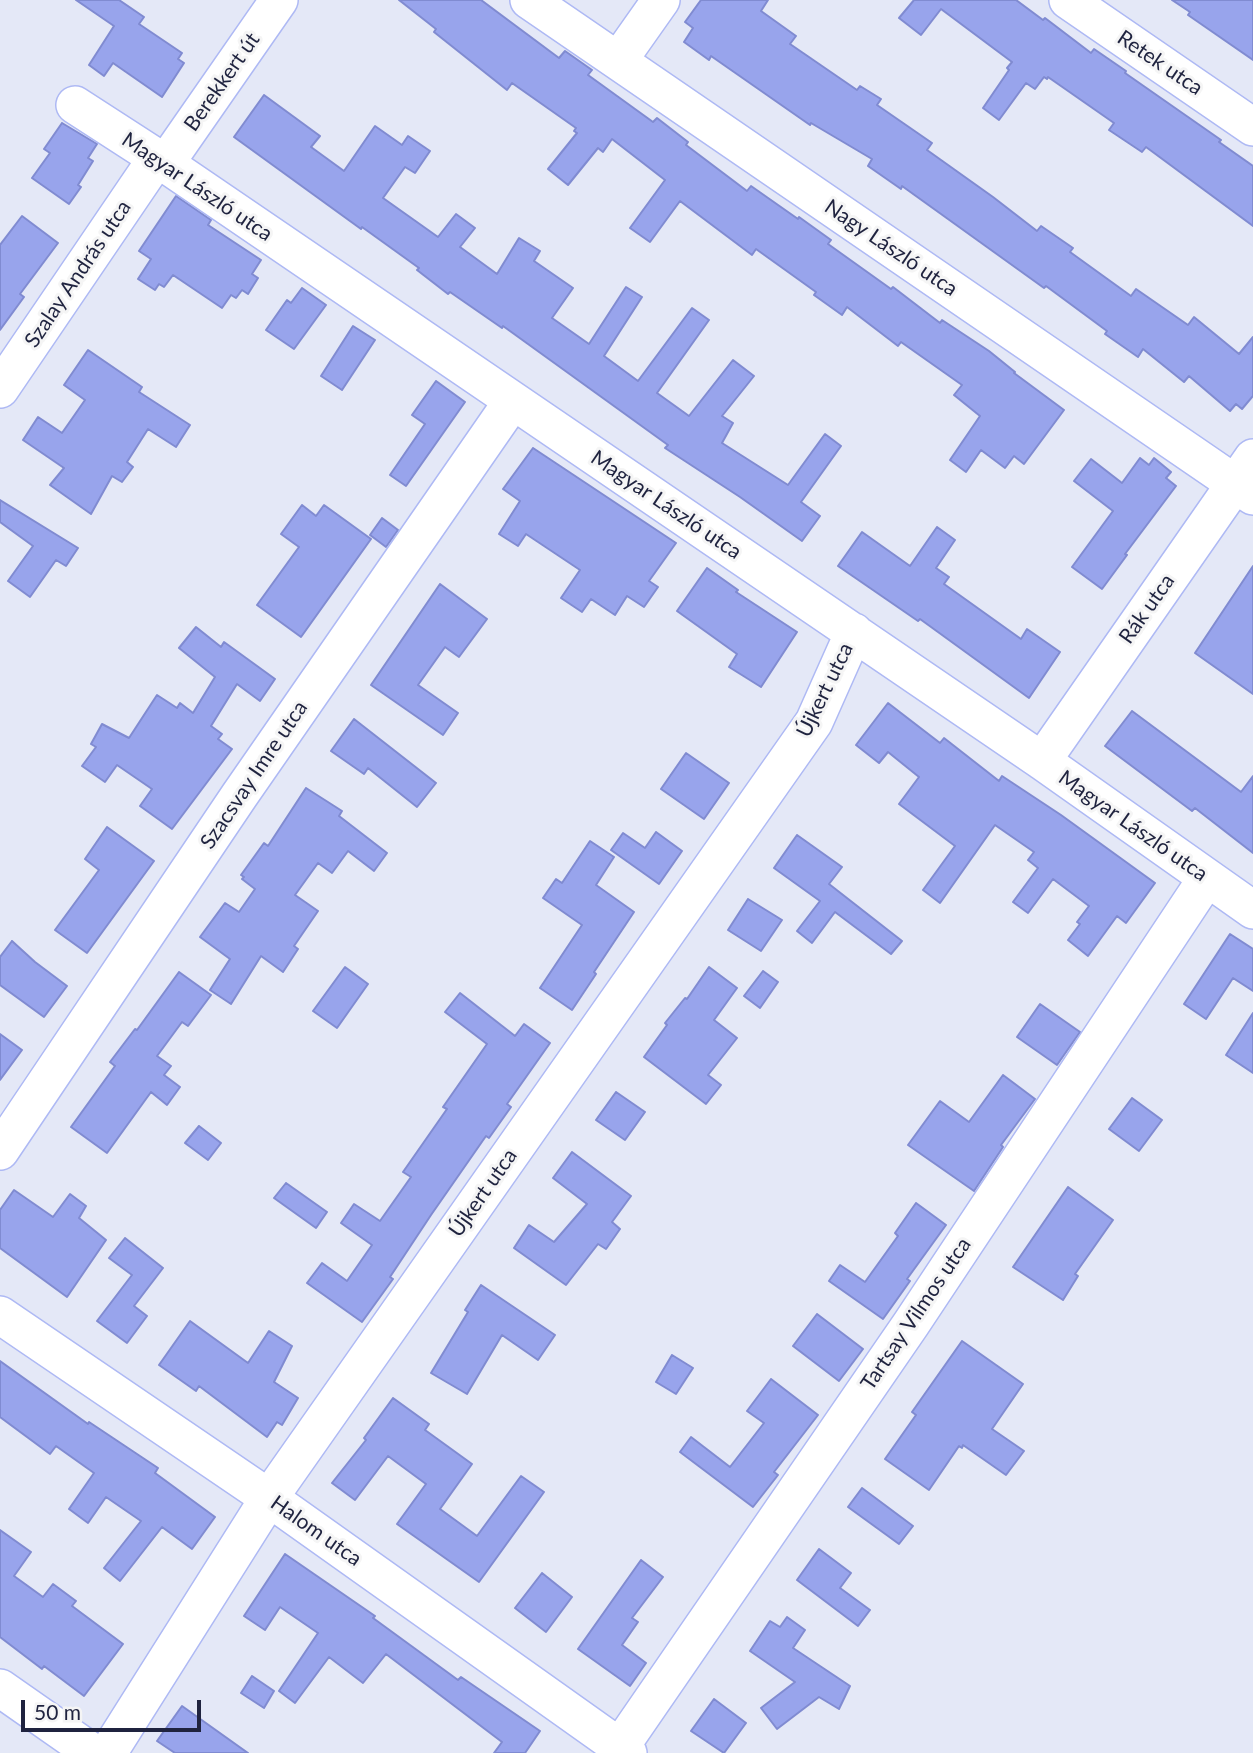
<!DOCTYPE html>
<html>
<head>
<meta charset="utf-8">
<style>
  body { margin:0 }
  #map { position:relative; width:1253px; height:1753px; overflow:hidden; background:#e4e8f7; font-family:Lato,sans-serif }
  canvas { display:block }
  .scale { position:absolute; left:21px; top:1700px; width:180px; height:32px; box-sizing:border-box; border:4px solid #1f233f; border-top:0; padding-left:9px; font-size:21px; line-height:24px; white-space:nowrap; color:#1f233f; -webkit-text-stroke:5px #f5f5f5; paint-order:stroke }
</style>
</head>
<body>
<div id="map">
<canvas width="1253" height="1753"></canvas>
<div class="scale">50 m</div>
</div>
<script>
const ctx = document.querySelector('canvas').getContext('2d');
ctx.lineJoin = 'round';
function fillPath(path, color) {
  ctx.fillStyle = color;
  ctx.fill(path, 'evenodd');
}
function shape(rows) {
  const path = new Path2D();
  for (const r of rows) {
    path.moveTo(r[0], r[1]);
    for (let i = 2; i < r.length; i += 2) path.lineTo(r[i], r[i + 1]);
  }
  return path;
}
function stroke(path, color, width, dash) {
  ctx.strokeStyle = color;
  ctx.lineWidth = width;
  ctx.lineCap = dash ? 'butt' : 'round';
  ctx.setLineDash(dash || []);
  ctx.stroke(path);
}
function label(font, color, halo, rows, align = 'center') {
  ctx.font = font + ' Lato,sans-serif';
  ctx.lineWidth = 6;
  ctx.setLineDash([]);
  ctx.textBaseline = 'middle';
  ctx.strokeStyle = halo;
  ctx.fillStyle = color;
  for (const [text, x, y, turn = 0] of rows) {
    ctx.save();
    ctx.translate(x, y);
    ctx.rotate((+turn || 0) * Math.PI / 180);
    ctx.textAlign = isNaN(turn) ? turn : align;
    if (halo) ctx.strokeText(text, 0, 0);
    ctx.fillText(text, 0, 0);
    ctx.restore();
  }
}
const building = shape([
  [76,0,119,0,144,17,139,24,182,53,178,59,184,63,162,97,113,63,104,76,89,65,114,26,76,0],
  [399,0,481,0,559,58,565,51,592,70,588,75,653,122,657,118,688,142,686,145,747,191,751,186,798,219,799,217,831,240,828,244,891,289,893,287,940,323,942,320,989,351,1015,372,1014,373,1064,410,1024,464,1014,456,1005,468,981,450,966,472,950,460,980,416,954,395,962,385,901,342,898,346,847,307,842,315,814,295,816,292,756,249,752,255,680,201,650,242,630,228,665,180,612,139,603,152,598,148,568,185,548,169,577,133,574,131,576,128,512,83,507,90,434,32,436,29,399,0],
  [701,0,768,0,761,11,796,36,790,44,857,90,860,86,881,99,877,105,932,143,927,150,993,197,1037,231,1041,226,1073,248,1070,252,1131,296,1136,289,1188,325,1194,317,1239,354,1253,337,1253,396,1242,409,1236,404,1230,411,1189,376,1184,382,1143,349,1138,357,1105,334,1107,331,1046,286,1044,288,902,186,901,189,868,166,872,159,811,123,810,125,711,56,709,60,684,42,693,28,685,22,701,0],
  [914,0,1016,0,1043,20,1045,18,1091,53,1094,49,1126,71,1125,73,1221,140,1219,142,1253,166,1253,226,1146,147,1142,152,1109,130,1114,123,1048,77,1047,79,1044,77,1035,89,1026,83,999,120,983,108,1009,70,1007,68,1012,62,941,9,921,35,899,18,914,0],
  [1172,0,1253,0,1253,60,1188,15,1190,12,1172,0],
  [264,95,320,136,311,147,344,171,375,126,402,145,408,136,430,151,415,173,405,167,383,198,438,237,456,214,475,228,460,247,497,274,519,238,540,251,534,261,573,288,552,318,589,344,626,287,642,297,604,356,638,381,692,308,709,320,657,393,689,416,733,360,754,376,722,416,733,423,722,443,788,485,825,434,841,446,801,502,820,516,802,541,740,497,665,448,668,445,503,326,502,328,450,292,448,294,417,270,419,268,362,227,361,229,234,137,264,95],
  [62,123,97,144,88,158,93,161,78,185,81,187,69,204,32,178,50,153,44,149,62,123],
  [176,196,211,220,208,225,261,260,252,274,258,278,248,294,242,290,236,298,231,295,222,308,173,275,164,287,159,284,155,290,138,279,151,259,139,251,176,196],
  [22,216,58,243,20,294,24,297,0,330,0,245,22,216],
  [302,288,326,305,294,349,266,330,287,300,291,303,302,288],
  [353,326,375,340,342,390,321,376,353,326],
  [88,350,142,387,139,392,190,425,176,447,148,429,127,462,133,467,122,482,112,476,91,514,50,485,64,468,23,440,38,417,62,433,85,400,64,385,88,350],
  [436,381,465,402,406,486,390,475,425,424,412,415,436,381],
  [533,448,676,543,649,581,658,587,644,607,627,596,615,615,591,599,582,612,561,598,580,570,526,534,518,546,499,534,520,501,503,489,533,448],
  [1140,458,1149,465,1154,458,1171,472,1166,478,1176,486,1125,554,1127,555,1102,589,1072,567,1113,511,1074,481,1091,459,1122,483,1140,458],
  [0,500,78,548,66,566,56,560,30,597,8,581,33,546,0,522,0,500],
  [302,505,316,516,324,505,371,539,301,637,257,605,299,547,281,534,302,505],
  [382,518,398,530,386,547,370,535,382,518],
  [937,527,955,540,936,568,949,577,944,584,1021,639,1027,629,1060,652,1029,698,920,619,918,621,838,566,862,532,910,566,937,527],
  [1253,566,1253,694,1195,653,1253,566],
  [707,568,738,590,736,592,797,632,761,687,729,667,737,654,677,611,707,568],
  [440,584,487,619,459,657,445,647,418,685,458,713,443,735,371,685,440,584],
  [196,627,221,647,224,642,275,679,260,701,237,684,211,726,222,734,218,739,232,749,172,829,140,806,152,789,117,765,105,782,82,766,96,747,91,744,102,724,129,738,157,695,177,708,180,703,193,713,215,677,179,648,196,627],
  [888,703,940,743,944,738,999,781,1002,776,1061,815,1155,883,1126,923,1117,916,1088,956,1068,940,1080,924,1077,922,1089,906,1053,879,1028,913,1013,902,1038,868,1028,860,1034,852,995,825,940,903,923,890,955,846,899,804,919,777,888,752,879,763,856,745,888,703],
  [1132,711,1241,792,1253,776,1253,853,1195,808,1192,811,1105,746,1132,711],
  [354,719,436,783,417,807,368,768,364,774,331,751,354,719],
  [686,753,729,783,704,819,661,789,686,753],
  [306,788,342,811,339,816,387,853,374,871,348,851,332,873,318,863,295,895,318,911,294,946,298,949,283,972,261,956,231,1004,210,990,230,959,200,937,225,903,239,912,255,889,242,879,244,877,241,875,264,843,268,846,306,788],
  [107,827,154,861,87,953,55,930,99,870,85,859,107,827],
  [656,832,682,851,659,884,611,850,623,833,645,848,656,832],
  [797,835,842,867,829,884,902,941,891,954,835,912,812,943,797,931,820,901,774,868,797,835],
  [590,841,614,857,596,885,634,912,594,972,596,974,572,1010,540,988,582,925,543,898,556,879,562,883,590,841],
  [748,899,782,920,761,951,728,930,748,899],
  [1230,934,1253,949,1253,991,1233,978,1206,1019,1184,1004,1230,934],
  [12,941,35,962,67,986,44,1017,0,985,0,957,12,941],
  [345,967,368,984,337,1028,313,1011,345,967],
  [709,967,737,988,714,1020,737,1038,708,1075,721,1085,706,1104,644,1057,667,1025,665,1023,685,998,687,999,709,967],
  [763,971,778,982,760,1008,744,996,763,971],
  [179,972,211,995,188,1026,182,1022,157,1056,171,1066,164,1075,180,1087,167,1105,151,1092,107,1153,71,1127,115,1066,110,1062,135,1029,137,1030,179,972],
  [460,993,515,1036,524,1024,550,1043,507,1104,511,1107,489,1138,486,1136,431,1215,390,1277,393,1279,362,1322,307,1283,322,1263,347,1281,372,1245,341,1223,354,1204,380,1221,411,1177,403,1172,447,1109,443,1107,487,1044,445,1012,460,993],
  [1040,1004,1080,1032,1057,1065,1017,1037,1040,1004],
  [1253,1013,1253,1073,1226,1055,1253,1013],
  [0,1034,22,1050,0,1080,0,1034],
  [1003,1075,1035,1099,1001,1145,1003,1147,974,1191,908,1145,940,1101,969,1122,1003,1075],
  [616,1092,645,1112,625,1140,596,1120,616,1092],
  [1132,1098,1162,1120,1139,1151,1109,1129,1132,1098],
  [199,1126,221,1143,208,1160,185,1143,199,1126],
  [572,1152,631,1196,612,1222,620,1229,606,1249,598,1244,566,1285,514,1248,529,1225,554,1242,587,1204,553,1178,572,1152],
  [286,1183,327,1212,316,1228,274,1198,286,1183],
  [1068,1187,1113,1220,1075,1274,1078,1276,1063,1300,1013,1267,1068,1187],
  [14,1190,53,1217,70,1194,86,1206,79,1218,106,1240,67,1297,0,1248,0,1210,14,1190],
  [916,1203,946,1225,907,1279,910,1281,883,1319,829,1281,840,1265,865,1282,898,1236,895,1233,916,1203],
  [125,1238,163,1268,134,1306,147,1316,127,1343,97,1321,132,1275,109,1258,125,1238],
  [481,1285,555,1335,538,1360,502,1335,467,1394,431,1373,468,1312,465,1310,481,1285],
  [817,1314,863,1349,839,1381,793,1346,817,1314],
  [190,1321,248,1363,269,1331,292,1346,274,1382,298,1398,282,1425,277,1422,267,1437,199,1386,196,1391,159,1365,190,1321],
  [962,1341,1023,1384,992,1429,1024,1451,1006,1475,963,1445,962,1448,959,1446,929,1490,885,1459,916,1415,912,1412,962,1341],
  [672,1355,693,1368,676,1394,656,1382,672,1355],
  [0,1361,88,1424,89,1422,158,1468,155,1473,215,1517,192,1549,162,1527,120,1581,104,1568,141,1521,106,1497,88,1523,69,1509,94,1473,56,1446,50,1454,0,1417,0,1361],
  [771,1379,818,1415,774,1472,778,1475,753,1507,680,1452,691,1437,730,1467,764,1423,747,1411,771,1379],
  [393,1398,429,1424,425,1430,472,1464,440,1509,477,1536,521,1476,544,1492,479,1582,397,1524,426,1484,388,1456,355,1500,332,1483,366,1440,364,1438,393,1398],
  [862,1488,913,1526,899,1544,848,1507,862,1488],
  [0,1530,31,1552,14,1576,43,1597,53,1584,76,1601,72,1606,123,1644,84,1696,44,1666,42,1669,0,1637,0,1530],
  [819,1549,851,1573,840,1588,870,1610,858,1626,797,1580,819,1549],
  [285,1554,375,1616,373,1618,458,1680,461,1677,540,1731,525,1753,494,1753,502,1742,386,1654,363,1683,329,1657,295,1703,279,1691,318,1633,280,1607,265,1630,244,1616,285,1554],
  [641,1560,663,1577,632,1618,638,1622,622,1645,646,1663,630,1686,578,1649,641,1560],
  [542,1573,572,1597,546,1632,515,1608,542,1573],
  [787,1617,805,1630,793,1648,850,1686,839,1709,819,1697,777,1729,761,1708,795,1682,750,1651,770,1621,780,1627,787,1617],
  [252,1676,274,1691,264,1708,241,1693,252,1676],
  [714,1699,746,1723,724,1753,691,1731,714,1699],
  [182,1706,248,1753,175,1753,157,1741,182,1706]
]);
const minor = shape([
  [529,0,1253,496],
  [1068,0,1253,127],
  [618,61,661,0],
  [75,105,157,158,1042,761,1253,910],
  [165,164,279,0],
  [0,389,157,158],
  [1042,761,1253,458],
  [0,1151,239,796,512,402],
  [0,1315,269,1498,628,1753],
  [0,1688,93,1753],
  [620,1747,911,1324,1207,878],
  [108,1753,269,1498,814,722,854,632]
]);
const streetNames = [
  ["Retek utca",1160,63,34],
  ["Berekkert út",222,82,-55],
  ["Magyar László utca",197,187,34],
  ["Nagy László utca",891,248,34],
  ["Szalay András utca",78,274,-56],
  ["Magyar László utca",666,505,34],
  ["Rák utca",1147,609,-55],
  ["Újkert utca",825,690,-64],
  ["Szacsvay Imre utca",254,775,-56],
  ["Magyar László utca",1133,826,35],
  ["Újkert utca",483,1193,-55],
  ["Tartsay Vilmos utca",916,1314,-56],
  ["Halom utca",316,1531,35]
];
fillPath(building, '#98a4ec');
stroke(building, '#808bd1', 2);
stroke(minor, '#aeb9f4', 40);
stroke(minor, '#fff', 37);
label('21px', '#1f233f', '#f5f5f5', streetNames);
</script>
</body>
</html>
